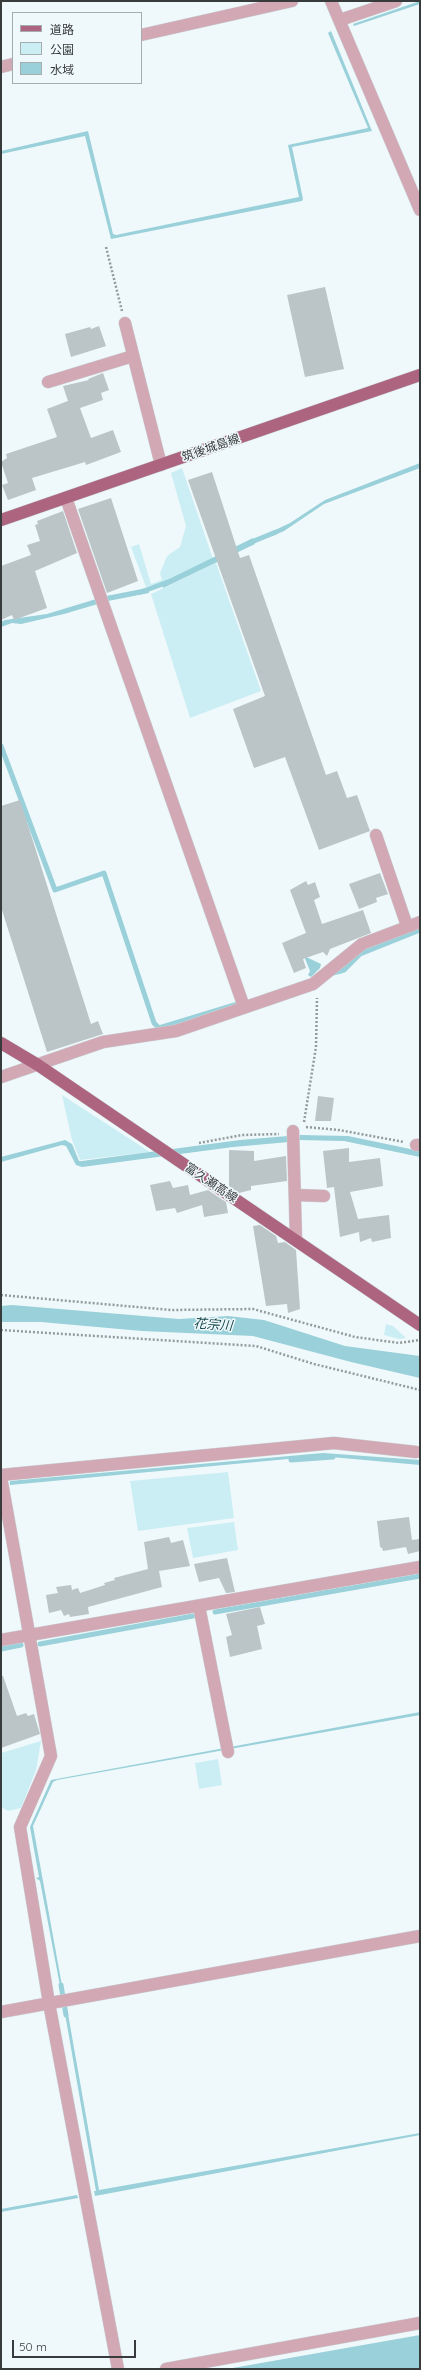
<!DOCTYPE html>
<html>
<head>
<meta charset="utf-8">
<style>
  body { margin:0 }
  #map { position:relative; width:421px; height:2370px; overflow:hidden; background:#eff9fb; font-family:Quicksand,"Noto Sans JP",sans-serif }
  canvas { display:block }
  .frame { position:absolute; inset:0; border:2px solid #373b3b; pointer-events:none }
  .legend { position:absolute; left:12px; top:12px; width:130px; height:72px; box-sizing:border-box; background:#eff9fb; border:1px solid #a5adae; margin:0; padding:5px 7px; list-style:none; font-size:12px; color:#373b3b }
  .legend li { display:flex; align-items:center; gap:8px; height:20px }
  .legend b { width:20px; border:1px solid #a5adae }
  .scale { position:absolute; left:12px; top:2340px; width:124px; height:18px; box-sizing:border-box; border:2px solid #373b3b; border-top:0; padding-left:5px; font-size:12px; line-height:14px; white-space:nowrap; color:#373b3b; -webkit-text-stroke:3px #eff9fb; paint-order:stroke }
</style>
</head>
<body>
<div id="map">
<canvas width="421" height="2370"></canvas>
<div class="frame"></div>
<ul class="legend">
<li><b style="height:5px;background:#ad647e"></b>道路</li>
<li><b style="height:11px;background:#cbeef4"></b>公園</li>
<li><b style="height:11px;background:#99d0d9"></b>水域</li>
</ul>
<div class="scale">50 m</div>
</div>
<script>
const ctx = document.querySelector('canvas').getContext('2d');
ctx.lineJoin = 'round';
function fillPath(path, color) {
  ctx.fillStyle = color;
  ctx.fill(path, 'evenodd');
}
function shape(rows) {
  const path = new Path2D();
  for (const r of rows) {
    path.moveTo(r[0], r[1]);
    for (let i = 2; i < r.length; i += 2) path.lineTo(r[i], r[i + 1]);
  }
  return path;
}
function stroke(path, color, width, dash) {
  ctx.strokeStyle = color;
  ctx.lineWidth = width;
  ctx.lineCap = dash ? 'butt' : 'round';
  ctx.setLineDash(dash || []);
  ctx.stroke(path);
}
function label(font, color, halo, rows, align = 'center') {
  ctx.font = font + ' Quicksand,"Noto Sans JP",sans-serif';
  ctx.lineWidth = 3;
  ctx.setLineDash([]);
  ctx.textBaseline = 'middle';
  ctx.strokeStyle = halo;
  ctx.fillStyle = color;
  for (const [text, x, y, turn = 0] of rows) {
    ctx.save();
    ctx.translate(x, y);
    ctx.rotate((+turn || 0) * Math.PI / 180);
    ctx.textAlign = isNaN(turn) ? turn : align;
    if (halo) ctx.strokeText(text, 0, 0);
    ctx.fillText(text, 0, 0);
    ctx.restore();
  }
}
const green = shape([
  [182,468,213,559,167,581,146,587,131,547,139,544,151,584,162,580,160,573,167,556,180,547,186,526,171,473],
  [216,563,261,691,190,718,151,594],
  [62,1095,150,1152,80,1160,72,1140],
  [386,1324,393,1326,406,1338,399,1339,384,1335],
  [228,1472,234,1518,138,1531,130,1481],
  [234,1522,238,1550,193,1558,187,1528],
  [41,1741,36,1770,21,1808,8,1811,1,1807,1,1757,3,1756,1,1753],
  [218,1759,222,1785,199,1789,195,1763]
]);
const water = shape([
  [420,1,420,4,354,26,353,24],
  [331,31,372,131,292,147,303,199,302,201,111,239,85,136,1,154,1,151,88,131,113,234,116,235,299,197,288,145,368,128,328,33],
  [420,463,420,468,324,504,284,531,272,536,271,532,290,523,325,500],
  [253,538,255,544,163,588,161,583],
  [147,588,149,593,108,601,64,614,21,624,12,623,1,627,1,622,5,620,47,614,106,596],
  [304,956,321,964,320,968,311,977,308,975,310,971],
  [300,1135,348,1136,420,1151,420,1157,344,1141,299,1140],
  [288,1136,289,1142,233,1147,82,1167,76,1165,66,1146,62,1145,1,1162,1,1157,65,1140,72,1144,79,1161,82,1161,240,1140],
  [12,1305,179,1319,228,1316,264,1320,345,1346,420,1356,420,1378,351,1362,253,1336,142,1331,41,1322,1,1322,1,1306],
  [323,1453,420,1460,420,1465,320,1456,10,1485,10,1481],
  [420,1712,420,1715,57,1780,53,1782,33,1826,63,1991,61,1991,40,1881,36,1878,39,1877,30,1827,51,1780],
  [64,2008,67,2008,99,2190,420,2133,420,2135,95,2196,94,2191,96,2191],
  [77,2195,78,2198,1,2212,1,2209],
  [420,2335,420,2369,227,2369]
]);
const stream = shape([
  [249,543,276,532],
  [141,592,168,582],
  [1,746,55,890,104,873,154,1023,159,1028,241,1003],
  [333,973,344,970,360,954,420,930],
  [291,1460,333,1457],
  [215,1612,420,1576],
  [40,1644,193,1616],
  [1,1649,21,1645],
  [61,1985,66,2015]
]);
const building = shape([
  [325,287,344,369,305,377,287,295],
  [99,326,106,346,71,357,65,334,90,327,91,329],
  [103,373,109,390,101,393,103,400,80,408,91,438,113,430,121,452,86,465,85,462,32,478,36,490,8,500,2,485,8,483,1,462,7,458,6,454,57,437,47,409,68,401,63,386,89,380,88,379],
  [212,472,240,558,249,555,326,775,337,771,347,798,357,795,370,831,319,850,285,757,254,768,233,709,265,696,188,480],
  [111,498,138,581,107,593,78,509],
  [63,511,77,553,35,571,47,608,14,620,12,615,1,620,1,566,31,555,27,545,40,541,35,525,38,524,37,521],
  [20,800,91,1024,98,1021,103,1034,47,1052,1,907,1,806],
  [380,873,388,894,376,898,377,902,359,909,349,884],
  [306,881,308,885,315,882,320,897,314,900,322,924,363,910,371,933,330,949,327,956,323,952,303,959,306,968,294,973,282,943,306,933,290,890],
  [318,1096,334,1098,331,1121,315,1121],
  [349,1148,349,1162,380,1158,383,1186,350,1192,358,1219,389,1215,391,1238,372,1242,371,1238,360,1242,359,1232,340,1237,334,1187,327,1188,323,1151],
  [229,1150,254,1151,254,1161,286,1156,287,1181,251,1186,251,1190,239,1193,229,1186],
  [170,1181,173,1188,188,1185,190,1195,208,1190,226,1202,228,1213,204,1217,202,1205,177,1213,175,1208,156,1211,150,1185],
  [260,1225,276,1236,278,1243,285,1242,296,1250,300,1309,288,1313,287,1304,266,1306,253,1226],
  [409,1517,412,1540,420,1539,420,1551,408,1554,406,1547,383,1551,382,1548,380,1547,377,1521],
  [169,1537,171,1543,183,1540,190,1566,159,1571,162,1587,88,1607,89,1614,70,1617,69,1614,64,1616,61,1610,49,1613,46,1595,58,1593,56,1587,71,1585,72,1590,78,1588,80,1593,105,1585,104,1583,115,1580,114,1578,148,1569,144,1542],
  [227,1558,235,1592,226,1593,219,1578,199,1582,194,1564],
  [260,1607,265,1624,257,1626,262,1649,230,1657,226,1637,232,1635,226,1614],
  [1,1676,3,1676,17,1716,26,1713,28,1716,34,1714,40,1734,1,1748]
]);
const path = shape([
  [106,247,122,311],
  [304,1122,316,1047,317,998],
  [306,1127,339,1130,404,1142],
  [199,1143,242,1135,279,1134],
  [1,1295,171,1310,253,1309,355,1337,399,1343,420,1340],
  [1,1330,256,1346,314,1364,420,1390]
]);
const minor = shape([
  [331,1,420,210],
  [340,20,396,1],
  [141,35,292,1],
  [1,67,13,64],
  [125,323,161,465],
  [48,382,133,356],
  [66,498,244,1007],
  [376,835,407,926],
  [1,1077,103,1042,176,1031,313,984,362,944,420,922],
  [293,1131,296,1240],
  [416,1145,420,1145],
  [296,1195,324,1196],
  [1,1475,334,1443,416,1452],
  [1,1477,51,1756,20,1827,49,2003,118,2369],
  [199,1606,228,1752],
  [1,1640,420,1567],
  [1,2012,420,1936],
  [166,2369,420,2323]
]);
const major = shape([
  [1,520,420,375],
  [1,1043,38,1065,420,1325]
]);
const streetNames = [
  ["筑後城島線",211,448,-19],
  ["富久瀬高線",211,1183,34]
];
const waterNames = [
  ["花宗川",213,1325,4]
];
fillPath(green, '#cbeef4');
fillPath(water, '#99d0d9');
stroke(stream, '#99d0d9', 5);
fillPath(building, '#bbc4c6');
stroke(minor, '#cad3d5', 13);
stroke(major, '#cad3d5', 13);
stroke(path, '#939a9b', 2.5, [2, 2]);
stroke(minor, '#d2a8b5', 12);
stroke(major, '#ad647e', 12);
label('12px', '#373b3b', '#eff9fb', streetNames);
label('italic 13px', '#15464d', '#eff9fb', waterNames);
</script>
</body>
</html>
